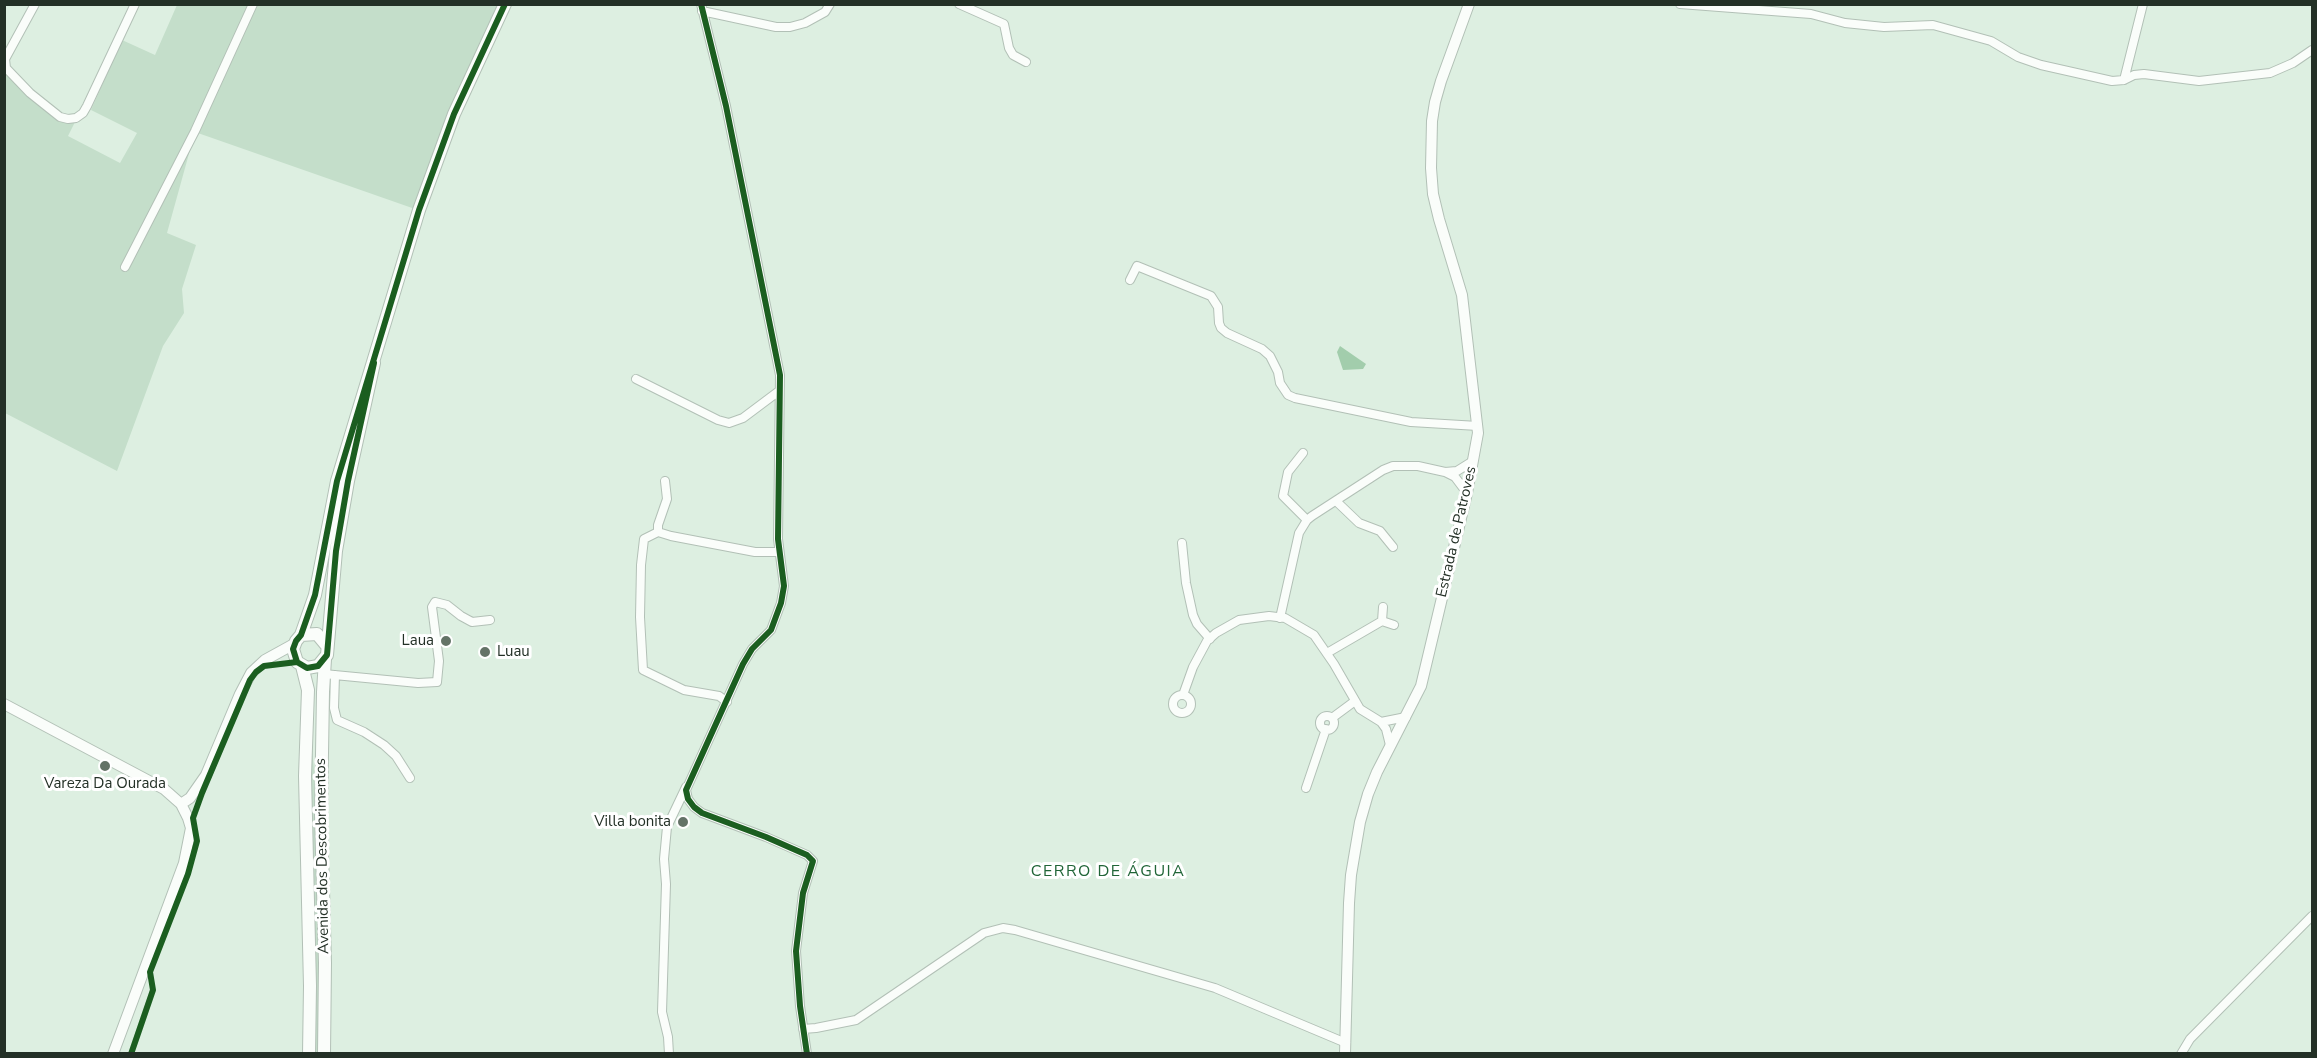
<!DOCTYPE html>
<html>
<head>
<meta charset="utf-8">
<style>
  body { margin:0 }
  #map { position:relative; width:2317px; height:1058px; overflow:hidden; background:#ddefe1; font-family:"Nunito Sans",sans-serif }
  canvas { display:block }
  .frame { position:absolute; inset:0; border:6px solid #233026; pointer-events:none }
</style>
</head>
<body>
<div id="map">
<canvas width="2317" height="1058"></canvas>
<div class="frame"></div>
</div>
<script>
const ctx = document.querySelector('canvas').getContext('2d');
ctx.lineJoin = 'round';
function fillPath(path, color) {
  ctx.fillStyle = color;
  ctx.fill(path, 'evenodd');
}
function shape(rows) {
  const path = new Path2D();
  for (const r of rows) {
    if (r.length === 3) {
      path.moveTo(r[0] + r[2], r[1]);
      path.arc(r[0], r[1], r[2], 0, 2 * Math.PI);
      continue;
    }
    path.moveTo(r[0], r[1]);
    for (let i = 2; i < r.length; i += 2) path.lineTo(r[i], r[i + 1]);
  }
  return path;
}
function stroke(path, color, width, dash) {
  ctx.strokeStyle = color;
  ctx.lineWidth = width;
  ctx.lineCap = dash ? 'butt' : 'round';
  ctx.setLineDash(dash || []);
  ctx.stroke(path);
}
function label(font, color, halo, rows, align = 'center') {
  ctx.font = font + ' "Nunito Sans",sans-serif';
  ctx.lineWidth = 6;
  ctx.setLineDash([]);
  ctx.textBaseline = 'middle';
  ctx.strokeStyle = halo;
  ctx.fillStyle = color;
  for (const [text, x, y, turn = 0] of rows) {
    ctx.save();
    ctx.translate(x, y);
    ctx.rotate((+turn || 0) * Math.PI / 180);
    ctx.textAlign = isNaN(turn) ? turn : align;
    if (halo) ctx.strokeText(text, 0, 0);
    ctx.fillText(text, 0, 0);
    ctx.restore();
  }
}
const green = shape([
  [177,5,502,5,415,209,195,132,167,233,196,245,182,289,184,313,163,346,117,471,5,413,4,72,56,119,76,120,68,136,120,163,137,133,91,110,122,40,155,55],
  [310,727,314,769,320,958,319,1054,315,1053,316,973]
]);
const water = shape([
  [1340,346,1366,364,1363,369,1343,370,1337,352]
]);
const minor = shape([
  [35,4,5,59,6,68,30,93,60,117,68,119,76,118,83,113,87,106,135,4],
  [701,4,726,106,780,375,778,539,784,586,781,603,771,630,752,649,743,664,686,790,688,799,694,807,702,813,766,837,807,855,813,861,803,893,796,951,800,1006,807,1054],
  [959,4,1004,24,1009,48,1013,55,1026,62],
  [1680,4,1811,14,1845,23,1884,27,1933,25,1991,41,2018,57,2041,65,2112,81,2124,80,2143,4],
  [702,11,776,27,790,27,805,23,825,12,830,4],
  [2124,80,2134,75,2144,74,2199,81,2270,73,2293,63,2312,50],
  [125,267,195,131,253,4],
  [1130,280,1137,266,1211,296,1218,307,1219,323,1221,328,1227,333,1262,349,1270,356,1278,372,1280,383,1288,395,1295,398,1411,422,1478,426],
  [636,379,718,420,729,423,743,418,779,391],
  [1303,453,1288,472,1283,496,1307,520],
  [1445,472,1457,471,1473,461],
  [1336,501,1359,523,1380,531,1393,547],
  [658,532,658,525,667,499,665,481],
  [1182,543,1186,583,1193,615,1197,624,1210,639],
  [1280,618,1299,533,1307,520,1312,516,1383,470,1393,466,1418,466,1445,472,1455,477,1467,493],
  [1382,621,1383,607],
  [1327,653,1382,621,1394,625],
  [324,674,418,683,437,682,439,661,432,607,435,602,447,605,461,616,472,622,490,620],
  [335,675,334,708,337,720,364,732,384,745,396,756,410,778],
  [1183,695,1193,667,1207,641,1216,633,1239,620,1269,616,1285,618,1314,635,1334,664,1360,709,1381,722,1386,729,1390,745],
  [1182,704,9],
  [727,702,719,696,684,690,643,670,640,617,641,565,644,539,658,532,671,536,755,552,779,552],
  [1327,723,7],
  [1332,718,1355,701],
  [1381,722,1406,717],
  [1306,788,1326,729],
  [803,1029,816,1028,856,1020,984,933,1003,928,1015,930,1215,988,1346,1043],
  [669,1054,668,1037,662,1012,666,884,664,859,667,827,686,787],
  [2181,1054,2190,1039,2312,916]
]);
const tertiary = shape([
  [4,704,164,789,181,804,188,818,191,828,184,863,113,1054],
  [181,804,190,798,206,775,240,694,251,673,265,660,294,644],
  [1345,1054,1349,903,1351,875,1360,822,1368,794,1377,772,1421,686,1467,493,1478,433,1462,295,1439,219,1433,194,1431,168,1432,121,1435,102,1441,81,1469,4]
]);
const secondary = shape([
  [374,363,348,481,336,551,327,655,318,666,307,668,297,662,293,649,296,641,301,635,315,595,337,481,419,210,454,114,505,4],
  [301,635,317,634,327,646],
  [302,666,308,690,305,776,310,986,309,1054],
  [324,1054,325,963,321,815,323,692,325,659]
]);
const cycleway = shape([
  [701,4,726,106,780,375,778,539,784,586,781,603,771,630,752,649,743,664,686,790,688,799,694,807,702,813,766,837,807,855,813,861,803,893,796,951,800,1006,807,1054],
  [374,363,348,481,336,551,327,655,318,666,307,668,297,662,293,649,296,641,301,635,315,595,337,481,419,210,454,114,505,4],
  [131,1054,153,990,150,972,188,874,197,841,193,818,202,793,250,680,256,672,264,666,297,662]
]);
const markers = [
  [446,641,6,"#647367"],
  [485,652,6,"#647367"],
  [105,766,6,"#647367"],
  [683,822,6,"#647367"]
];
const streetNames = [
  ["Estrada de Patroves",1457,532,-77],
  ["Avenida dos Descobrimentos",323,856,-91]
];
const poiNames = [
  ["Laua",434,641],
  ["Luau",497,652,"left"],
  ["Vareza Da Ourada",105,784,"center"],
  ["Villa bonita",671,822]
];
const neighbourhoodNames = [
  ["CERRO DE ÁGUIA",1108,872]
];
fillPath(green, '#c4deca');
fillPath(water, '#a2cdac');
stroke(minor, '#b2c0b6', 10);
stroke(tertiary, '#b2c0b6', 12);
stroke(secondary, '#b2c0b6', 14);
stroke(minor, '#fafdfa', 8);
stroke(tertiary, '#fafdfa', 10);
stroke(secondary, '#fafdfa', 12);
stroke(cycleway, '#1b5e20', 6);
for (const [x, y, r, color] of markers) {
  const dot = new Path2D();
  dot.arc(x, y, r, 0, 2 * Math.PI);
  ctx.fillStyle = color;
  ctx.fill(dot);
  stroke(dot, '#fff', 2);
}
label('15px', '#233026', '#fff', streetNames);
label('15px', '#233026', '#fff', poiNames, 'right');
ctx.letterSpacing = '1.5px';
label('16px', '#206537', '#fff', neighbourhoodNames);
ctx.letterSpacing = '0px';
</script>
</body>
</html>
